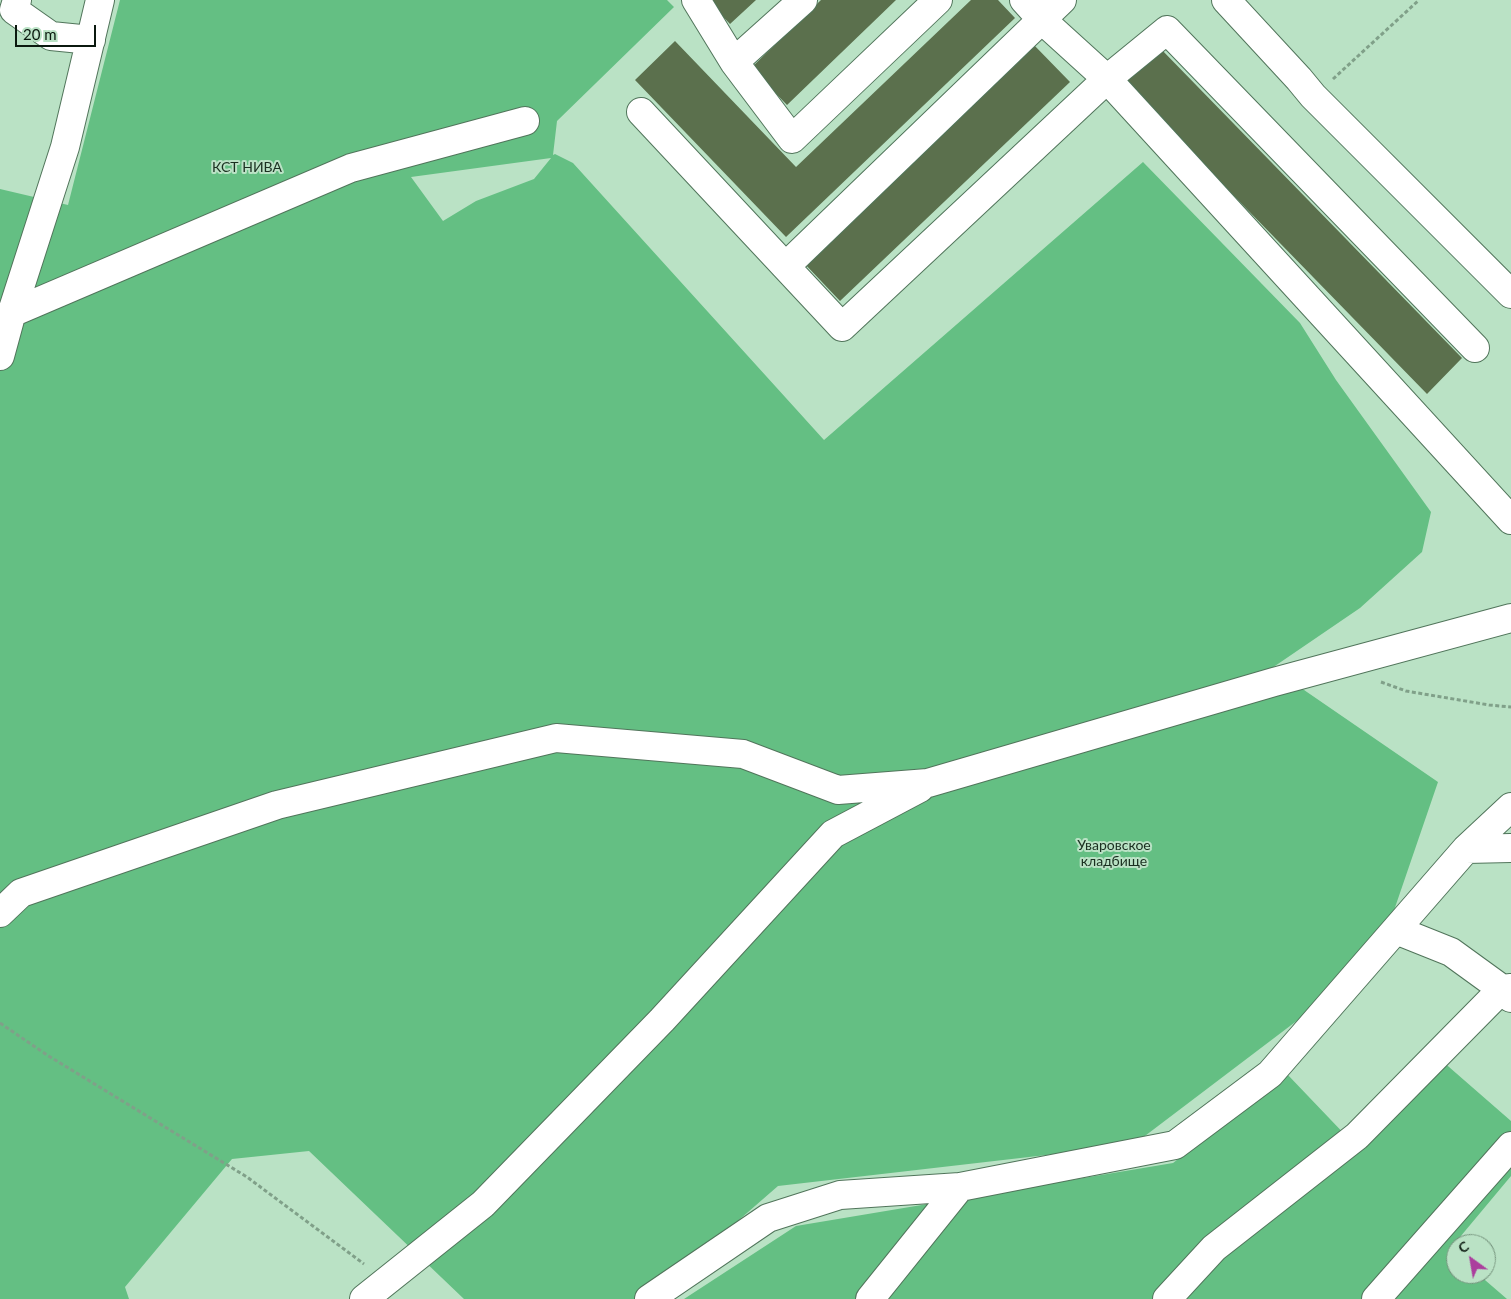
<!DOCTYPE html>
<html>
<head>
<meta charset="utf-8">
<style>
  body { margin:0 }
  #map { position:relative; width:1511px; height:1299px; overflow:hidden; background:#bae2c5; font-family:Lato,sans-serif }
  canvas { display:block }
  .north { position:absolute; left:1446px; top:1234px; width:50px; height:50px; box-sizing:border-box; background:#bae2c5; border:1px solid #74927c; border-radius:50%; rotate:328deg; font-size:14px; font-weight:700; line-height:20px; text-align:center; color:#0b190f }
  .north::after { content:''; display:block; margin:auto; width:18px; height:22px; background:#ab3e9d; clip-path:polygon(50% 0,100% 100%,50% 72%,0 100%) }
  .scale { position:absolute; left:15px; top:25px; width:81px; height:22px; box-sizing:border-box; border:2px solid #0b190f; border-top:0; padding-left:6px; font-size:15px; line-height:18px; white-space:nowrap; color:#0b190f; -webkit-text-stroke:4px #bae2c5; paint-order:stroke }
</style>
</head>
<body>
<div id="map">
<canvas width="1511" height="1299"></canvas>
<div class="north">С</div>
<div class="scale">20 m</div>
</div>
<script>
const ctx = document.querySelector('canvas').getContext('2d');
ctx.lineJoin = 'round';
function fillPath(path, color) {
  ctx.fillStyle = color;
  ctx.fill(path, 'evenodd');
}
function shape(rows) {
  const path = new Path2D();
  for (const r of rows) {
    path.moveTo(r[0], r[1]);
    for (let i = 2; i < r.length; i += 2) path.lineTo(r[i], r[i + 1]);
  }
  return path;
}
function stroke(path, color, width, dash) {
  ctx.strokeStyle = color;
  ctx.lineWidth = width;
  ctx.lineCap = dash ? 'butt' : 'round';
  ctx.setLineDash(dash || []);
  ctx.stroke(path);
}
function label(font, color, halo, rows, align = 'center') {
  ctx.font = font + ' Lato,sans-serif';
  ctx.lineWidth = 4;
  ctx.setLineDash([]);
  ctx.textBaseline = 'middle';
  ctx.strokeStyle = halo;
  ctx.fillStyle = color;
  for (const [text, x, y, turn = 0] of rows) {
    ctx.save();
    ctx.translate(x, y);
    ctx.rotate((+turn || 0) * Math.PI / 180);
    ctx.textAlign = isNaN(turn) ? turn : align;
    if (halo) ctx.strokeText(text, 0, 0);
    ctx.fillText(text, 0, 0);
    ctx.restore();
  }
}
const green = shape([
  [120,0,667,0,674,7,557,121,553,155,555,154,573,163,824,440,1143,162,1300,323,1336,380,1431,512,1422,552,1360,608,1272,668,1438,782,1377,960,1133,1145,778,1186,648,1299,464,1299,309,1151,232,1159,125,1287,129,1299,0,1299,0,189,68,205],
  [551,158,534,179,476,201,443,221,411,177],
  [1441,1060,1511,1121,1511,1176,1450,1249,1456,1255,1456,1274,1478,1274,1507,1299,684,1299,796,1226,1173,1163,1287,1074,1351,1141]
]);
const building = shape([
  [707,0,756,0,730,24],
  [821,0,896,0,787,105,751,68],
  [971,0,998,0,1015,18,786,237,635,80,675,41,796,167],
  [1033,44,1070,82,840,301,803,262],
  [1159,47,1462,358,1427,394,1123,82]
]);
const path = shape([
  [1333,79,1419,0],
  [1381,682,1406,691,1489,705,1511,707],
  [0,1023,47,1055,247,1177,364,1264]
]);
const minor = shape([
  [17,0,14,10,51,36,91,40],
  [696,0,734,62,792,139,938,0],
  [1024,0,1042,20,1107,79,1511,520],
  [1226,0,1299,79,1313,96,1511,294],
  [734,62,803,0],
  [641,112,842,327,1107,79,1167,30,1475,348],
  [786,266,1062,0],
  [0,318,351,168,525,121],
  [0,356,12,312,65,147,100,0],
  [1466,849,1511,848],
  [0,913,21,893,277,805,556,738,743,754,838,790,928,783,1274,682,1511,618],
  [1396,930,1451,952,1502,989,1511,988],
  [364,1299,483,1204,662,1020,833,834,920,788],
  [649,1299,768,1218,840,1195,960,1187,1175,1145,1270,1074,1466,849,1511,807],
  [870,1299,960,1187],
  [1167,1299,1214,1248,1357,1136,1502,989,1511,998],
  [1376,1299,1511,1146]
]);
const parkNames = [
  ["КСТ НИВА",247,167],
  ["Уваровское",1114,845],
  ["кладбище",1114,861]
];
fillPath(green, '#64bf83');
fillPath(building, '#5b704d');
stroke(minor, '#51755b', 30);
stroke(path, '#80a089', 3, [4, 2.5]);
stroke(minor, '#fff', 28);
label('14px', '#1a2f20', '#bae2c5', parkNames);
</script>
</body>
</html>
